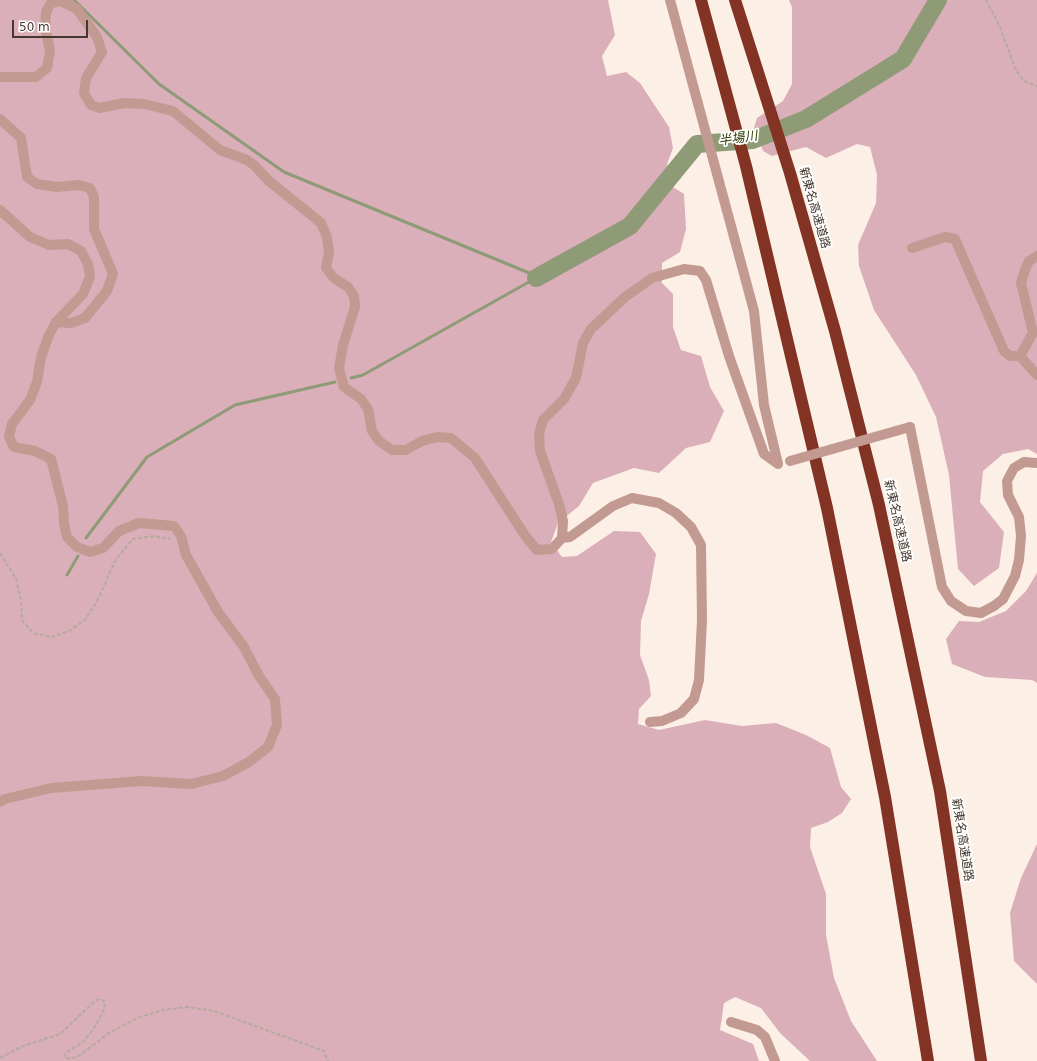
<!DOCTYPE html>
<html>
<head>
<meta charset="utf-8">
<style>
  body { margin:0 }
  #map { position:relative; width:1037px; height:1061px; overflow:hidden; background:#fcefe5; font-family:"DejaVu Sans",sans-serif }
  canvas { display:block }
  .scale { position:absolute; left:12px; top:20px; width:76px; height:18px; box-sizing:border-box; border:2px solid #44382e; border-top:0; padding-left:5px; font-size:12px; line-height:14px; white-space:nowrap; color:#44382e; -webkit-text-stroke:3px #fff; paint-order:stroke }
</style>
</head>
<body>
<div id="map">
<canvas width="1037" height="1061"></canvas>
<div class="scale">50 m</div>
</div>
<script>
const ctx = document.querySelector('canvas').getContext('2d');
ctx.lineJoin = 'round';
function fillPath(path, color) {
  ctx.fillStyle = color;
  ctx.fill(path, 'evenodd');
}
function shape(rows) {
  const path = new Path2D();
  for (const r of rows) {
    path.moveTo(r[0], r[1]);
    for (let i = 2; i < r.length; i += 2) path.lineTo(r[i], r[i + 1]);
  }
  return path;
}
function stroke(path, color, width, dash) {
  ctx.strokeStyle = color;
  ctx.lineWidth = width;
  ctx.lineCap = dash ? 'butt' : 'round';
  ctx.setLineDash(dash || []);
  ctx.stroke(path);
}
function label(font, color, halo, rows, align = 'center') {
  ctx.font = font + ' "DejaVu Sans","Noto Sans JP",sans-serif';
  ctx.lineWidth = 3.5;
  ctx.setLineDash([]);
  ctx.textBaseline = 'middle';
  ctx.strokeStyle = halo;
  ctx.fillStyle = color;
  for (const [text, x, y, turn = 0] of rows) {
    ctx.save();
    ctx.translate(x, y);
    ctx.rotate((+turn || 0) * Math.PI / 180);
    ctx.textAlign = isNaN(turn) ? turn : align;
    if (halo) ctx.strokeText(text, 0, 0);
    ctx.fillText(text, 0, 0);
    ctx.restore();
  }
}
const forest = shape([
  [0,0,608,0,615,35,602,56,607,76,626,72,640,83,669,127,673,148,667,164,673,187,684,194,686,229,680,252,662,263,662,283,673,294,673,327,681,350,701,356,710,387,724,411,710,442,686,448,659,473,634,468,593,483,579,506,558,523,551,542,562,557,577,556,614,531,640,532,656,554,649,594,641,621,640,655,649,680,651,696,639,709,638,724,659,730,705,720,742,726,776,723,806,735,830,748,841,787,851,799,842,813,828,822,811,828,810,847,826,894,826,935,834,978,851,1021,877,1061,810,1061,780,1033,761,1008,735,997,724,1003,720,1030,753,1044,759,1061,0,1061],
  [789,0,1037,0,1037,454,1028,449,1003,454,983,471,980,502,1004,532,999,568,974,586,958,569,949,475,936,417,916,375,874,310,859,266,858,245,876,203,877,175,870,147,857,144,826,158,806,147,772,156,763,151,754,128,757,118,783,101,792,84,792,7],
  [1037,573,1037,683,1032,680,985,677,952,664,946,639,959,621,979,622,1006,611,1026,591],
  [1037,844,1037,984,1014,961,1010,913,1021,878]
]);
const stream = shape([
  [74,0,159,84,284,172,539,277],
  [351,378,363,375,536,278],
  [86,538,147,457,235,405,335,382],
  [67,575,78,556]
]);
const river = shape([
  [536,278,630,226,697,144,753,140,806,119,903,59,938,0]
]);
const path = shape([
  [986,0,999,25,1016,70,1024,81,1037,86],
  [0,553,16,579,21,600,22,620,33,633,52,637,69,631,85,620,97,601,116,559,133,539,155,536,171,539],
  [0,1058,23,1046,60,1034,96,1000,101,999,105,1002,104,1010,94,1028,83,1042,67,1052,64,1056,66,1058,71,1059,80,1055,109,1033,137,1018,163,1010,187,1007,214,1011,324,1051,328,1061]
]);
const street = shape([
  [670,0,754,311,764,405,778,464],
  [0,77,36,77,47,68,50,51,45,27,46,12,51,3,61,1,77,9,97,37,102,52,86,78,84,93,91,105,100,108,124,103,144,104,173,111,220,150,247,160,254,165,269,181,321,223,327,237,329,252,326,268,334,278,348,287,354,296,355,307,343,345,339,368,344,387,361,399,368,409,372,431,379,441,392,450,406,450,422,441,437,437,451,438,475,458,526,537,537,550,552,549,562,538,563,521,559,504,540,451,539,434,543,420,564,399,576,378,583,343,591,329,625,297,652,278,684,269,700,271,706,280,729,356,764,454,778,464],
  [0,119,21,138,27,177,37,184,57,187,79,185,90,188,94,197,94,229,113,274,107,291,85,318,71,323,56,322],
  [0,210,30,237,49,245,68,244,81,251,88,264,90,277,83,294,56,322,49,335,41,357,37,382,30,400,12,424,9,437,14,447,35,451,51,459,63,506,64,524,67,537,77,547,90,552,103,548,119,531,139,523,174,526,181,536,186,555,218,612,244,647,259,676,275,699,277,725,268,747,249,762,223,776,191,784,142,781,51,788,5,799,0,802],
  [912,248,945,237,955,239,1004,351,1010,356,1020,356],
  [1020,356,1033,333,1021,283,1025,270,1029,261,1037,256],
  [1020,356,1037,375],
  [910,427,942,587,951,601,966,611,981,613,994,606,1003,599,1015,576,1019,560,1021,536,1019,517,1008,495,1007,481,1014,468,1024,462,1037,463],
  [562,538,570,537,613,506,632,498,659,503,676,513,691,527,701,545,702,620,699,680,694,699,681,713,662,721,650,722],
  [731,1022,757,1030,765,1037,775,1061]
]);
const highway = shape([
  [701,0,746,166,827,508,885,797,928,1061],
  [735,0,790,173,835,331,879,505,940,791,981,1061]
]);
const streetBridge = shape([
  [790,461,910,427]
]);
const streetNames = [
  ["新東名高速道路",814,208,74],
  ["新東名高速道路",897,521,77],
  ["新東名高速道路",962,840,81]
];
const waterNames = [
  ["半場川",738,139,-8]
];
fillPath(forest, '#daafb9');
stroke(stream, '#8f9a77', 3);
stroke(river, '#8f9a77', 18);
stroke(path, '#b6a99f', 2, [4, 2]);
stroke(street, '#c39a91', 10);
stroke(highway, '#823324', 12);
stroke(streetBridge, '#c39a91', 10);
label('12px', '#44382e', '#fff', streetNames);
label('italic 13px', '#2e3c00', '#fff', waterNames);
</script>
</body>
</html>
